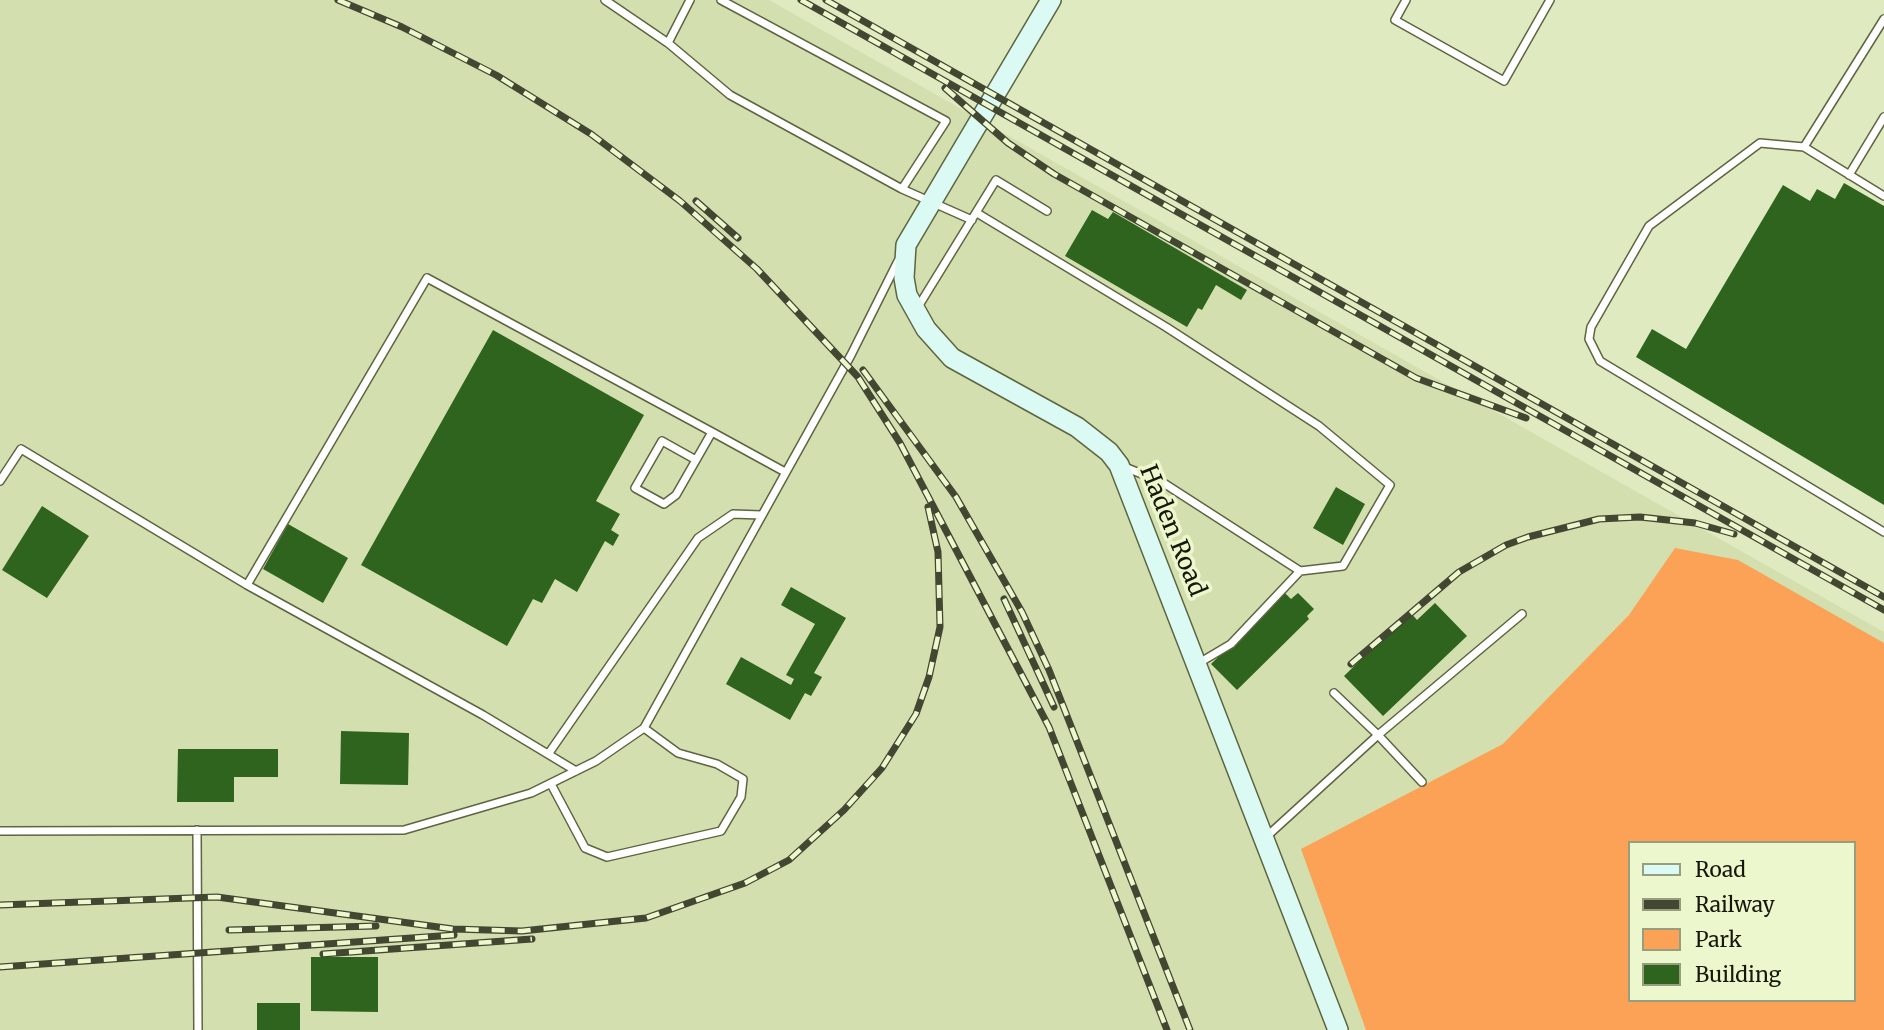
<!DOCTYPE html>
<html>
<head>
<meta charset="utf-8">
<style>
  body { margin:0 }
  #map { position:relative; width:1884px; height:1030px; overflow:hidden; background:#dfeac0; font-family:Merriweather,serif }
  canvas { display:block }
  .legend { position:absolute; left:1628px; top:841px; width:228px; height:161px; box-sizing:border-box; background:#ecf7cd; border:2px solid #969e7f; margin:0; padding:9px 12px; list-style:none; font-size:21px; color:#141809 }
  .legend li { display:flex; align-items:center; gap:14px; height:35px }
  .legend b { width:35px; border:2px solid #969e7f }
</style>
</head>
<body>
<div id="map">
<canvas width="1884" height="1030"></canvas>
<ul class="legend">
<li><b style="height:9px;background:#dafaf3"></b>Road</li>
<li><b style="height:9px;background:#424732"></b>Railway</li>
<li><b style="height:19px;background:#fba256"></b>Park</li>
<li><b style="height:19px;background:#2e641e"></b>Building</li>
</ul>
</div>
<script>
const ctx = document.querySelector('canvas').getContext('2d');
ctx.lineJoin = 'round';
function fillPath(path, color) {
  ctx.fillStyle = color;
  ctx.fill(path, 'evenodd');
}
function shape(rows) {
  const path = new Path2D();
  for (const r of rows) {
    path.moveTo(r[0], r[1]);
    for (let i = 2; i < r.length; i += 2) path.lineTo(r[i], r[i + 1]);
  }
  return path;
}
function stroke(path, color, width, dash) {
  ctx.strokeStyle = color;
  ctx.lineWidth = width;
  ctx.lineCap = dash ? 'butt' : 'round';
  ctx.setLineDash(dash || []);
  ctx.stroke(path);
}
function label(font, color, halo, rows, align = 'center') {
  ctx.font = font + ' Merriweather,serif';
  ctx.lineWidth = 7;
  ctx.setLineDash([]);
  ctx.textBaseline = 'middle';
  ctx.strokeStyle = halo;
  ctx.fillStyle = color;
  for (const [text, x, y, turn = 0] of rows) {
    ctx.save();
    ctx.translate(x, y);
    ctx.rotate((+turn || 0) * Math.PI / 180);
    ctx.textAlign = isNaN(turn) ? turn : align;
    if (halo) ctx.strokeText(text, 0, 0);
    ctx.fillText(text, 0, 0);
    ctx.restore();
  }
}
const built = shape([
  [0,0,769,0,1884,632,1884,1030,0,1030],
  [1630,843,1854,843,1854,1000,1630,1000]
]);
const green = shape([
  [1675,548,1738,560,1884,643,1884,1030,1366,1030,1301,849,1503,744,1629,615],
  [1630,843,1854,843,1854,1000,1630,1000]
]);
const building = shape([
  [1844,183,1884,206,1884,505,1636,357,1652,329,1686,349,1783,185,1810,201,1817,189,1835,199],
  [1092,210,1108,219,1113,212,1247,290,1241,300,1216,285,1202,310,1198,308,1187,327,1065,256],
  [493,330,644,415,596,501,620,514,611,530,619,535,613,546,605,541,577,592,555,579,542,603,533,599,507,646,361,565],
  [1336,487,1365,504,1343,545,1313,528],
  [42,506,89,536,47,598,2,570],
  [288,524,348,558,323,603,263,569],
  [791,587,846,618,814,673,822,677,811,696,805,693,790,720,726,684,741,657,791,685,794,679,786,675,815,624,781,605],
  [1284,592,1291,599,1298,593,1314,609,1307,616,1309,619,1237,690,1211,664],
  [1435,603,1467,636,1383,716,1344,676,1410,612,1417,620],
  [341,731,409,733,408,785,340,784],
  [178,749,278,749,278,777,234,777,234,802,177,802],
  [311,957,378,957,378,1012,311,1011],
  [257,1003,300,1003,300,1030,257,1030]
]);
const lane = shape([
  [605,0,668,43,730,95,902,189,972,220],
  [721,0,946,121,902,189],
  [1406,0,1395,20,1504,81,1550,0],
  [1884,19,1804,147,1760,143,1649,226,1591,327,1589,339,1600,361,1884,532],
  [668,43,690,0],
  [1804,147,1884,196],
  [1849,175,1884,117],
  [977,213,1166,327,1319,426,1390,485,1343,566,1300,571,1162,482,1122,466],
  [918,307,996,180,1047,211],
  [696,460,662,441,635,488,664,504,676,495,712,432,785,472],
  [0,481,21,449,247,585,483,715,576,771],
  [247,585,427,278,712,432],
  [1199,663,1231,644,1300,571],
  [549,753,698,538,733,514,761,515],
  [1422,782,1378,735,1522,614],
  [551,784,585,848,607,857,721,831,741,797,743,779,717,764,678,753,644,728],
  [197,830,198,1030],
  [0,831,404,830,531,793,596,761,644,728,851,355,898,261],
  [1265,838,1378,735,1334,693]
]);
const secondary = shape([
  [1051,0,906,245,904,278,907,295,926,329,952,358,1077,427,1109,452,1119,465,1338,1030]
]);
const rail = shape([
  [338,0,402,27,496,75,591,134,680,201,757,269,858,377,900,443,1049,727,1167,1030],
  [801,0,1884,610],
  [826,0,1884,597],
  [945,88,1008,143,1054,174,1416,378,1526,418],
  [696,201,738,238],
  [863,370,956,497,1022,612,1049,670,1190,1030],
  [1004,599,1054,707],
  [1351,664,1459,572,1506,545,1528,537,1599,519,1640,517,1695,523,1734,534],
  [0,905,217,897,453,929,522,931,646,918,745,883,789,860,844,810,882,768,916,714,929,677,940,627,938,552,928,507],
  [229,930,376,926],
  [323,954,532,939],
  [0,967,454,935]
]);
const streetNames = [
  ["Haden Road",1172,531,68]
];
fillPath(built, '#d3dfae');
fillPath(green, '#fba256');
fillPath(building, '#2e641e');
stroke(lane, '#5d6541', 10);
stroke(secondary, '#5d6541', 22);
stroke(lane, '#fff', 7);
stroke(secondary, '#dafaf3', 19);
stroke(rail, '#424732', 7);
stroke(rail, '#ecf7cd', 4.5, [13]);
label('24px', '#141809', '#ecf7cd', streetNames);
</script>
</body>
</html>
